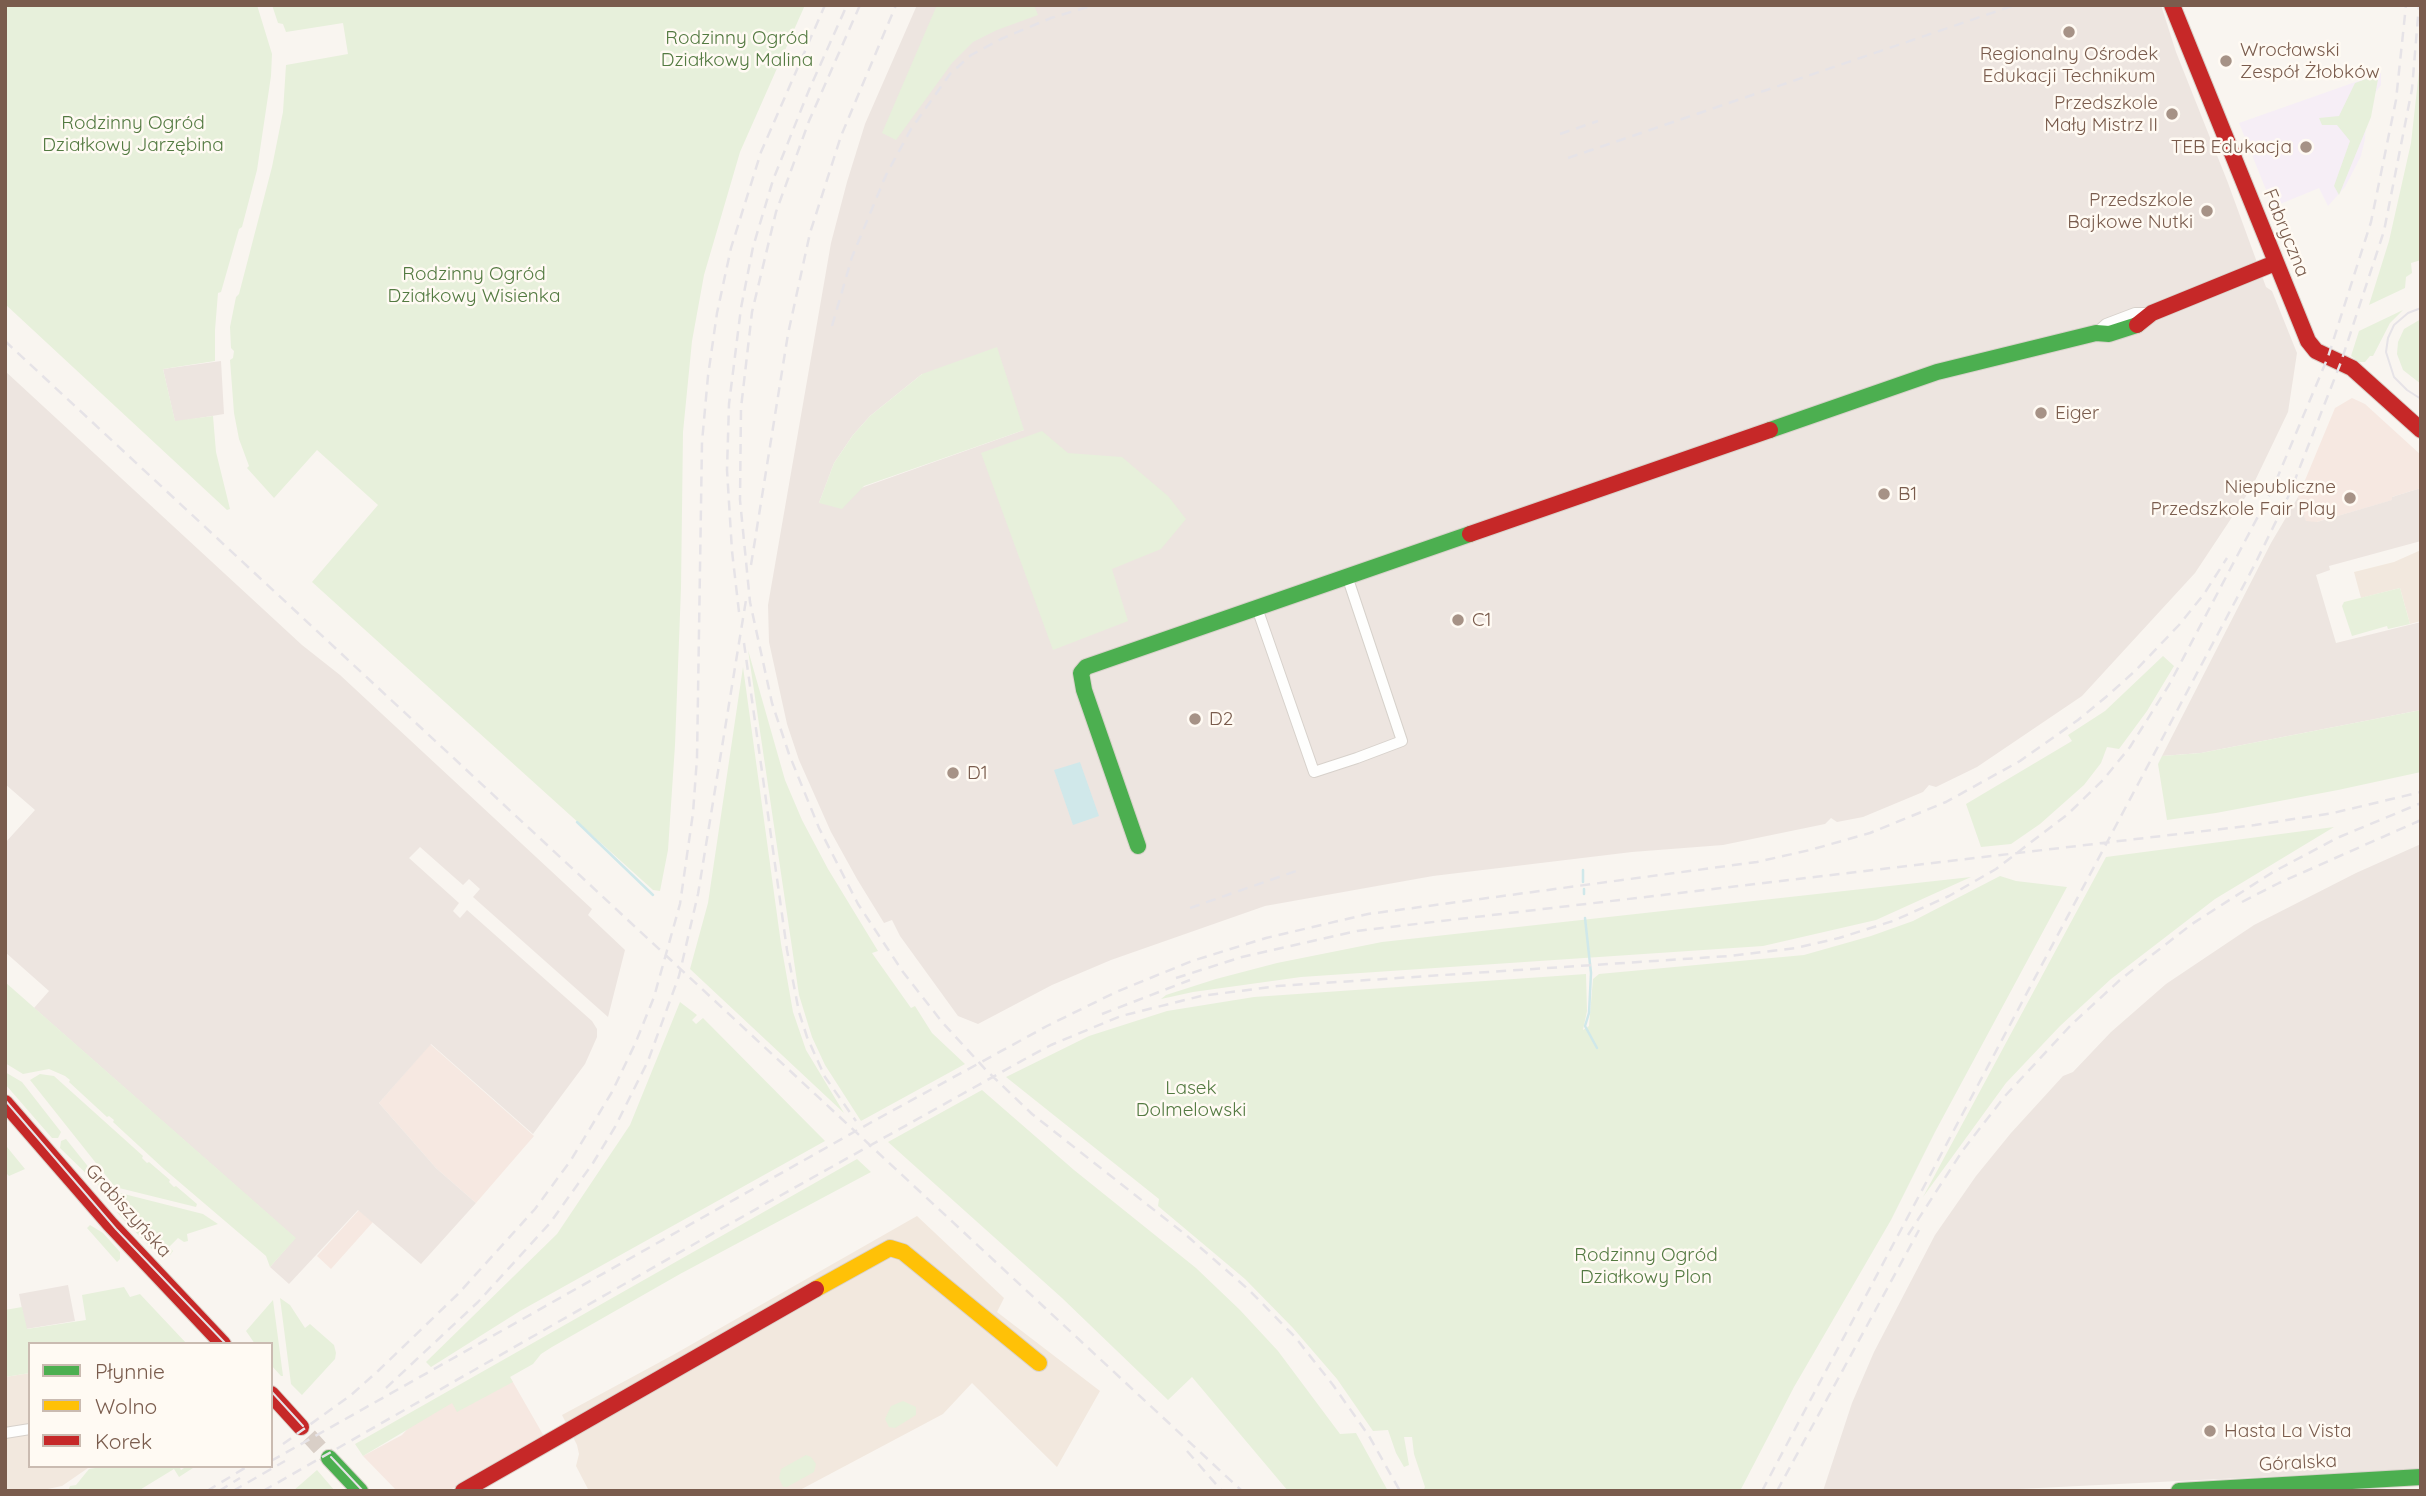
<!DOCTYPE html>
<html>
<head>
<meta charset="utf-8">
<style>
  body { margin:0 }
  #map { position:relative; width:2426px; height:1496px; overflow:hidden; background:#f9f5f0; font-family:Quicksand,sans-serif }
  canvas { display:block }
  .frame { position:absolute; inset:0; border:7px solid #7a5c4d; pointer-events:none }
  .legend { position:absolute; left:28px; top:1342px; width:245px; height:126px; box-sizing:border-box; background:#fffaf3; border:2px solid #cabbb1; margin:0; padding:9px 12px; list-style:none; font-size:21px; color:#7a5c4d }
  .legend li { display:flex; align-items:center; gap:14px; height:35px }
  .legend b { width:35px; border:2px solid #cabbb1 }
</style>
</head>
<body>
<div id="map">
<canvas width="2426" height="1496"></canvas>
<div class="frame"></div>
<ul class="legend">
<li><b style="height:9px;background:#4caf50"></b>Płynnie</li>
<li><b style="height:9px;background:#ffc107"></b>Wolno</li>
<li><b style="height:9px;background:#c62828"></b>Korek</li>
</ul>
</div>
<script>
const ctx = document.querySelector('canvas').getContext('2d');
ctx.lineJoin = 'round';
function fillPath(path, color) {
  ctx.fillStyle = color;
  ctx.fill(path, 'evenodd');
}
function shape(rows) {
  const path = new Path2D();
  for (const r of rows) {
    path.moveTo(r[0], r[1]);
    for (let i = 2; i < r.length; i += 2) path.lineTo(r[i], r[i + 1]);
  }
  return path;
}
function stroke(path, color, width, dash) {
  ctx.strokeStyle = color;
  ctx.lineWidth = width;
  ctx.lineCap = dash ? 'butt' : 'round';
  ctx.setLineDash(dash || []);
  ctx.stroke(path);
}
function label(font, color, halo, rows, align = 'center') {
  ctx.font = font + ' Quicksand,sans-serif';
  ctx.lineWidth = 5;
  ctx.setLineDash([]);
  ctx.textBaseline = 'middle';
  ctx.strokeStyle = halo;
  ctx.fillStyle = color;
  for (const [text, x, y, turn = 0] of rows) {
    ctx.save();
    ctx.translate(x, y);
    ctx.rotate((+turn || 0) * Math.PI / 180);
    ctx.textAlign = isNaN(turn) ? turn : align;
    if (halo) ctx.strokeText(text, 0, 0);
    ctx.fillText(text, 0, 0);
    ctx.restore();
  }
}
const residential = shape([
  [2421,550,2421,621,2410,624,2400,588,2361,598,2354,572,2394,562],
  [917,1216,1004,1298,997,1312,1100,1391,1057,1467,972,1383,943,1414,798,1491,589,1491,576,1466,579,1454,577,1445,562,1415,673,1355],
  [30,1373,30,1466,99,1466,88,1468,62,1486,38,1491,5,1491,5,1377]
]);
const commercial = shape([
  [2352,398,2365,404,2421,455,2421,488,2392,497,2393,500,2317,522,2306,522,2298,497,2335,408],
  [430,1044,534,1136,476,1203,436,1168,379,1103],
  [359,1210,373,1222,331,1269,317,1256],
  [506,1370,545,1438,448,1491,397,1491,363,1456,402,1435,414,1422]
]);
const industrial = shape([
  [917,5,2161,5,2176,52,2228,183,2266,287,2272,291,2297,353,2288,412,2252,487,2195,573,2082,696,1977,767,1936,787,1929,785,1923,792,1863,817,1837,822,1831,818,1825,824,1723,845,1632,852,1433,876,1265,906,1111,960,1052,985,978,1024,958,1016,900,936,892,920,884,923,857,879,831,832,799,760,787,724,769,642,768,605,831,243,847,182,865,124],
  [922,374,1024,430,819,503,834,463,853,435,870,416],
  [221,361,224,414,175,422,163,369],
  [5,371,302,645,340,675,592,909,588,915,625,950,608,1017,473,897,480,889,469,879,463,885,420,847,409,858,459,903,453,911,460,918,467,910,592,1021,597,1029,597,1037,585,1064,533,1134,431,1044,379,1103,436,1168,476,1203,421,1264,358,1210,289,1284,270,1267,295,1238,34,1008,49,991,5,952,5,843,35,810,5,784],
  [2421,488,2421,541,2329,566,2330,570,2316,575,2336,643,2421,622,2421,710,2201,753,2162,756,2271,543,2298,497,2306,521,2317,522,2392,500,2392,497],
  [2421,844,2421,1469,1978,1491,1823,1491,1852,1403,1874,1352,1935,1235,1976,1176,2011,1133,2063,1076,2073,1072,2111,1032,2166,984,2254,925,2356,873],
  [68,1285,75,1321,26,1329,19,1294]
]);
const education = shape([
  [2381,73,2381,85,2367,103,2365,139,2361,156,2345,187,2328,206,2319,188,2273,207,2239,123]
]);
const green = shape([
  [5,5,257,5,272,54,271,76,257,170,242,227,239,229,221,292,218,293,215,330,215,361,163,369,175,421,213,416,216,452,230,509,227,510,5,304],
  [272,5,805,5,740,152,704,275,692,341,683,432,681,588,675,745,668,850,660,891,653,890,312,582,378,505,317,450,274,498,247,468,249,466,239,439,234,413,230,360,233,358,234,351,231,348,230,327,236,297,239,294,272,167,283,112,286,65,348,54,343,23,286,32,283,24,278,23],
  [937,5,1034,5,1038,15,997,30,973,42,952,63,896,140,882,133],
  [2421,53,2421,260,2411,263,2412,273,2406,277,2405,288,2369,305,2389,241,2411,143],
  [2379,74,2371,117,2339,195,2334,186,2350,141,2337,125,2322,125,2319,118,2339,116,2355,83],
  [2403,310,2390,323,2373,356,2370,356,2365,362,2359,362,2351,356,2359,331],
  [2421,319,2421,384,2403,370,2397,354,2398,342,2404,329],
  [997,347,1024,430,864,486,842,509,819,503,834,463,853,435,870,416,922,374],
  [1042,431,1068,453,1122,457,1168,496,1186,519,1161,549,1112,569,1128,621,1053,650,981,453],
  [2400,588,2410,624,2388,629,2387,626,2352,636,2342,606,2344,602],
  [748,650,785,780,802,820,828,869,878,951,872,953,911,1008,915,1006,932,1033,965,1064,861,1121,825,1065,812,1037,799,995],
  [2163,656,2174,666,2147,711,2119,749,2107,747,2101,763,2084,785,2040,824,2011,844,1981,847,1966,804,2072,741,2068,735,2105,711],
  [743,667,781,944,793,1012,806,1050,844,1113,690,969,708,903],
  [2421,710,2421,772,2338,790,2216,813,2167,820,2158,764,2162,756,2201,753],
  [2334,827,2215,899,2111,979,2060,1026,2006,1083,1923,1197,2106,857],
  [2000,876,2016,881,2067,887,1935,1132,1891,1220,1794,1387,1740,1491,1423,1491,1425,1487,1414,1454,1412,1437,1404,1437,1409,1465,1404,1467,1396,1453,1388,1430,1373,1431,1337,1379,1293,1328,1245,1279,1158,1206,1159,1199,1006,1077,1089,1036,1167,1011,1254,997,1586,974,1587,1011,1583,1030,1589,1026,1593,979,1599,974,1804,955,1871,936,1913,921],
  [1971,877,1876,920,1763,946,1301,977,1193,992,1161,999,1166,995,1216,979,1277,963,1382,942],
  [5,982,296,1238,270,1267,266,1256,164,1169,113,1122,114,1120,109,1116,107,1117,69,1082,70,1080,65,1076,49,1069,23,1074,5,1063],
  [680,1002,697,1015,692,1020,696,1024,703,1018,825,1141,520,1311,431,1367,426,1362,557,1234,630,1125],
  [5,1072,22,1082,61,1132,58,1138,52,1138,5,1084],
  [40,1074,54,1076,143,1156,142,1158,147,1163,149,1162,170,1180,169,1182,174,1187,176,1186,197,1204,196,1207,115,1187,30,1080],
  [982,1090,1074,1170,1196,1268,1240,1310,1278,1351,1340,1434,1356,1433,1388,1491,1288,1491,1192,1377,1168,1400,1062,1298,888,1142],
  [66,1139,102,1184,101,1185,99,1186,60,1148,61,1141],
  [5,1147,7,1147,25,1169,9,1176,5,1172],
  [857,1159,871,1172,680,1274,552,1347,541,1354,533,1364,510,1377,513,1382,457,1412,452,1403,363,1456,355,1444],
  [106,1190,113,1192,122,1202,156,1245,155,1248,153,1250,124,1220,117,1212,120,1209,116,1204,117,1202,111,1194,106,1198,102,1194],
  [120,1193,203,1214,218,1224,187,1234,188,1241,184,1242,178,1238,169,1247,173,1251,170,1255],
  [90,1225,103,1233,120,1252,120,1259,117,1262,87,1228],
  [124,1287,130,1297,140,1294,187,1344,30,1344,30,1373,5,1377,5,1310,22,1307,27,1329,86,1320,82,1295],
  [280,1298,290,1305,305,1328,310,1324,334,1345,336,1353,335,1359,302,1395,291,1384],
  [273,1300,283,1376,281,1376,271,1365,271,1344,255,1344,246,1331],
  [903,1401,916,1407,916,1415,895,1428,889,1427,885,1419,891,1406],
  [806,1455,811,1457,816,1464,814,1472,787,1487,783,1487,779,1478,781,1469],
  [107,1466,179,1466,181,1470,187,1466,196,1466,179,1477,174,1469,138,1491,68,1491,70,1486,76,1485,89,1469],
  [317,1470,335,1491,293,1491]
]);
const water = shape([
  [1080,762,1099,816,1073,825,1054,770]
]);
const stream = shape([
  [577,822,653,895],
  [1583,870,1583,882],
  [1584,889,1584,894],
  [1585,918,1591,973,1589,1013,1585,1026,1597,1048]
]);
const secondaryTunnel = shape([
  [309,1436,329,1458]
]);
const street = shape([
  [2096,333,2106,324,2135,313,2152,313],
  [1257,608,1314,772,1357,758,1402,741,1347,576],
  [5,1433,30,1429]
]);
const fast = shape([
  [1770,430,1937,372,2096,333,2109,334,2137,325],
  [1138,846,1084,690,1081,673,1086,667,1470,534],
  [329,1458,360,1491],
  [2179,1491,2421,1477]
]);
const slow = shape([
  [816,1289,890,1248,903,1252,1039,1363]
]);
const jam = shape([
  [2172,5,2308,341,2316,351,2352,368,2421,430],
  [2137,325,2152,313,2275,263],
  [1470,534,1770,430],
  [5,1103,110,1224,223,1344],
  [271,1394,301,1427],
  [463,1491,816,1289]
]);
const tram = shape([
  [2421,308,2408,313,2394,325,2388,338,2386,352,2394,377,2407,390,2421,399],
  [5,1100,116,1229,226,1344],
  [271,1391,303,1426],
  [331,1457,363,1491]
]);
const rail = shape([
  [860,5,809,121,776,212,752,312,741,408,740,500,750,602,772,703,789,754,819,828,858,904,903,972,942,1022,986,1070,1032,1114,1186,1235,1249,1290,1295,1337,1333,1385,1369,1436,1400,1491],
  [1560,134,1598,121],
  [1568,158,2015,5],
  [832,326,852,257,886,175,911,129,950,74,971,55,1001,39,1051,18,1094,5],
  [5,341,1242,1491],
  [751,565,788,334,810,233,841,136,896,5],
  [739,612,732,551,727,470,729,404,741,308,753,247,773,180,809,90,847,5],
  [744,643,787,950,799,1012,807,1037,825,1077,856,1121],
  [2242,902,2279,883,2421,820],
  [1190,908,1299,870],
  [1176,978,1242,957,1357,931,2255,825,2333,813,2421,792],
  [1102,1014,1190,980],
  [1908,1235,1963,1150,2005,1096,2072,1024,2121,979,2192,924,2273,872,2337,838,2421,803],
  [386,1388,478,1302,550,1223,593,1163,615,1127,648,1061,679,976,698,894,746,600],
  [283,1444,351,1395,378,1371,458,1294,535,1209,571,1160,612,1092,635,1044,654,997,680,904,693,813,697,758,702,442,708,376,717,313,731,248,761,152,825,5],
  [1187,1451,1222,1491],
  [271,1461,870,1123,1047,1026,1116,992,1192,961,1266,938,1368,914,1757,862,1810,850,1870,833,1946,802,2020,761,2078,720,2106,697,2135,671,2179,625,2204,594,2227,558],
  [207,1491,248,1466],
  [219,1491,240,1478],
  [233,1491,285,1461],
  [263,1491,717,1231,1025,1059,1051,1045,1121,1016,1201,996,1278,986,1729,956,1796,948,1839,938,1893,921,1949,896,1996,869,2068,814,2103,780,2130,747,2169,685,2273,488,2328,357,2371,222,2396,100,2406,5],
  [1762,1491,2254,566,2289,495,2341,362,2384,231,2412,89,2419,5],
  [1777,1491,1919,1230]
]);
const markers = [
  [2069,32,7,"#a69286"],
  [2226,61,7,"#a69286"],
  [2172,114,7,"#a69286"],
  [2306,147,7,"#a69286"],
  [2207,211,7,"#a69286"],
  [2041,413,7,"#a69286"],
  [1884,494,7,"#a69286"],
  [2350,498,7,"#a69286"],
  [1458,620,7,"#a69286"],
  [1195,719,7,"#a69286"],
  [953,773,7,"#a69286"],
  [2210,1431,7,"#a69286"]
];
const parkNames = [
  ["Rodzinny Ogród",737,38],
  ["Działkowy Malina",737,60],
  ["Rodzinny Ogród",133,123],
  ["Działkowy Jarzębina",133,145],
  ["Rodzinny Ogród",474,274],
  ["Działkowy Wisienka",474,296],
  ["Lasek",1191,1088],
  ["Dolmelowski",1191,1110],
  ["Rodzinny Ogród",1646,1255],
  ["Działkowy Plon",1646,1277]
];
const poiNames = [
  ["Wrocławski",2240,50],
  ["Zespół Żłobków",2240,72],
  ["Regionalny Ośrodek",2069,54,"center"],
  ["Edukacji Technikum",2069,76,"center"],
  ["Przedszkole",2158,103,"right"],
  ["Mały Mistrz II",2158,125,"right"],
  ["TEB Edukacja",2292,147,"right"],
  ["Przedszkole",2193,200,"right"],
  ["Bajkowe Nutki",2193,222,"right"],
  ["Eiger",2055,413],
  ["Niepubliczne",2336,487,"right"],
  ["Przedszkole Fair Play",2336,509,"right"],
  ["B1",1898,494],
  ["C1",1472,620],
  ["D2",1209,719],
  ["D1",967,773],
  ["Hasta La Vista",2224,1431]
];
const streetNames = [
  ["Fabryczna",2286,233,68],
  ["Grabiszyńska",128,1211,48],
  ["Góralska",2298,1463,-3]
];
fillPath(residential, '#f2e8de');
fillPath(commercial, '#f6e8e1');
fillPath(industrial, '#ede5e0');
fillPath(education, '#f6eef6');
fillPath(green, '#e7f0db');
fillPath(water, '#d0e8ea');
stroke(stream, '#d0e8ea', 2.5);
stroke(secondaryTunnel, '#d9cfc7', 16, [16, 8]);
stroke(street, '#d7d1cb', 12);
stroke(fast, '#d9d2cb', 18);
stroke(slow, '#d9d2cb', 18);
stroke(jam, '#d9d2cb', 18);
stroke(street, '#fefefd', 10);
stroke(fast, '#4caf50', 16);
stroke(slow, '#ffc107', 16);
stroke(jam, '#c62828', 16);
stroke(tram, '#e6e3e7', 2);
stroke(rail, '#e6e3e7', 2.5, [10, 7]);
for (const [x, y, r, color] of markers) {
  const dot = new Path2D();
  dot.arc(x, y, r, 0, 2 * Math.PI);
  ctx.fillStyle = color;
  ctx.fill(dot);
  stroke(dot, '#fffaf3', 2.5);
}
label('19px', '#537a41', '#fffaf3', parkNames);
label('19px', '#7a5c4d', '#fffaf3', poiNames, 'left');
label('19px', '#7a5c4d', '#fffaf3', streetNames);
</script>
</body>
</html>
